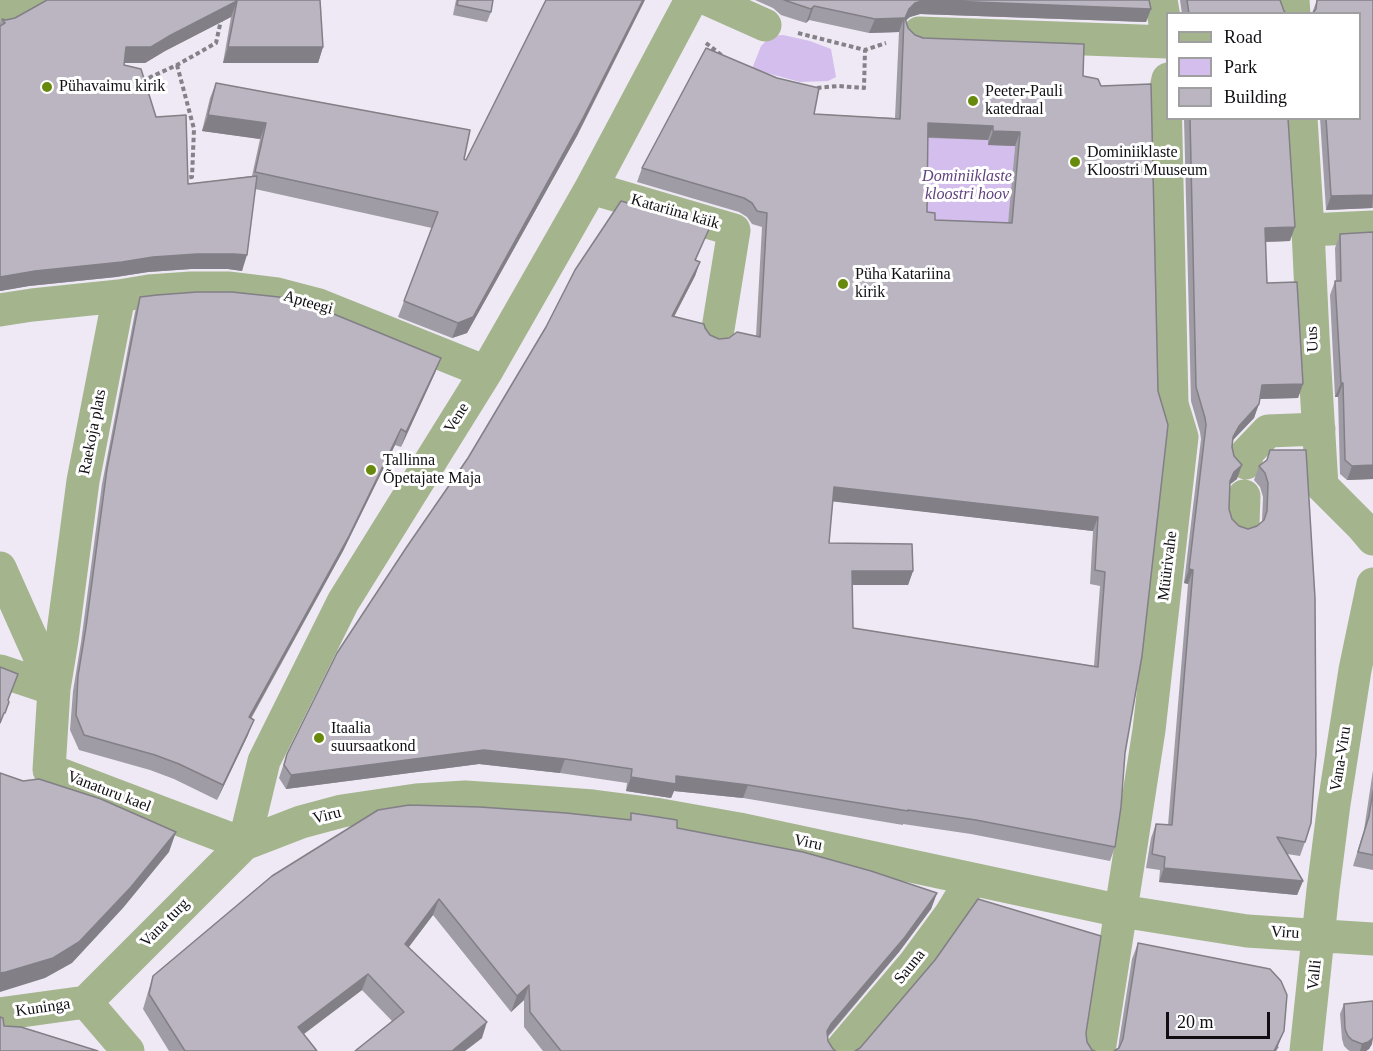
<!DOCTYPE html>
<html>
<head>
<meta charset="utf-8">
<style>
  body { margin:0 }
  #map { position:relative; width:1373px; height:1051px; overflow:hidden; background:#eee9f4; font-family:Georgia,serif }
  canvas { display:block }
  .legend { position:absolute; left:1166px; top:12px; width:195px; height:108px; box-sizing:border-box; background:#fff; border:2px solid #9f9fa0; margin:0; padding:8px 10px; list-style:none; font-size:18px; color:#100e12 }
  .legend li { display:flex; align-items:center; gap:12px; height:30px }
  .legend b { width:30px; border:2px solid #9f9fa0 }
  .scale { position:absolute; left:1166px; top:1012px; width:104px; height:27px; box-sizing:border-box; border:3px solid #100e12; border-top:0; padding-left:8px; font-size:18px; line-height:21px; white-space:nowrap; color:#100e12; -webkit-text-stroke:4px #fff; paint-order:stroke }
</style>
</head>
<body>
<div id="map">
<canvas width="1373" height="1051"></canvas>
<ul class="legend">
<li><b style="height:8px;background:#a4b48c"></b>Road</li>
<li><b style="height:16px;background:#d4beed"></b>Park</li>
<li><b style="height:16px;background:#bab5c0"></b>Building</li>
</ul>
<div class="scale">20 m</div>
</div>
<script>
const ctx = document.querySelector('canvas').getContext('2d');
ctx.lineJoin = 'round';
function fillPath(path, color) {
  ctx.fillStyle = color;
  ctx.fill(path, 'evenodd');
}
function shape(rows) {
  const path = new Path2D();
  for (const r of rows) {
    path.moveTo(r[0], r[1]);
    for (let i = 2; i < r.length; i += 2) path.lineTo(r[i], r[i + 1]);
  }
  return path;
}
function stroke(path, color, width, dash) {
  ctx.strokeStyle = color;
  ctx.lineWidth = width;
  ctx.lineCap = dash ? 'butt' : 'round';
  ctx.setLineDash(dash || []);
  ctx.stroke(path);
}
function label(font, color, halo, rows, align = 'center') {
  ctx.font = font + ' Georgia,serif';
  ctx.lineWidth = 6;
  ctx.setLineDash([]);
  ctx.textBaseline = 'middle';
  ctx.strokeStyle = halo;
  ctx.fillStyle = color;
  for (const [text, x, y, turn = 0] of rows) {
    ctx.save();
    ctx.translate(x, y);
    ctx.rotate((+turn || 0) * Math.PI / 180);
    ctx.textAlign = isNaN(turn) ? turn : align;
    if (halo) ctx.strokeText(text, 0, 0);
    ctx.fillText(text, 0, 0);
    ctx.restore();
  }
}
const green = shape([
  [783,35,810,41,831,49,836,77,828,81,800,82,752,69,761,46,771,36],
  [923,137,988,140,1015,146,1007,237,930,234,919,184]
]);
const path = shape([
  [798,33,865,50,886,43],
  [706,43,724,57],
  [177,65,194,129,192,177,184,178],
  [142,81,177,65,216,43,221,20],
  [817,88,838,86,864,88,865,50]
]);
const minor = shape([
  [709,0,765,25],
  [1161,0,1168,41],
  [1293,0,1294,14],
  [0,17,32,0],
  [919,33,1168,42],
  [1301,118,1308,230,1313,336,1322,486,1362,526,1373,539],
  [591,188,734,230,717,335],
  [1308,230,1373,227],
  [0,310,32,305,119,296,149,291,191,288,228,288,277,294,319,305,486,372],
  [1246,463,1247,453,1268,431,1319,429],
  [1243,524,1244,496],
  [0,568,54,689,49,770,244,844],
  [0,671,54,689,62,640,83,481,119,296],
  [244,844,264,761,343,602,486,372,591,188,691,0],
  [86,1002,244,844,301,822,342,811,416,800,465,797,526,801,593,806,655,814,739,829,1121,911,1247,931,1373,939],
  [86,1002,128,1051],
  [0,1014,86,1002],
  [840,1051,914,964,950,915,972,879],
  [1099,1051,1149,730,1182,437,1172,404,1165,93,1168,79],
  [1306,1051,1323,890,1334,804,1355,670,1373,584]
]);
const wall = shape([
  [47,0,320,0,323,47,318,63,223,63,231,17,165,51,145,63,124,63,124,65,156,117,188,184,252,176,260,139,202,131,210,98,216,83,466,160,578,134,467,333,452,338,398,317,432,228,255,189,242,271,228,269,191,269,148,272,116,277,29,286,0,291,0,23,2,19,6,20,15,18],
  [456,0,493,0,491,12,487,22,453,15],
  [755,0,1149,0,1151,9,1146,22,920,14,910,17,906,20,908,28,915,35,1083,76,1125,753,1115,847,1110,861,971,834,903,824,903,825,743,798,674,791,671,798,626,791,627,783,560,773,479,764,286,789,279,778,287,754,704,241,696,260,700,262,695,276,674,317,705,328,710,335,719,339,756,336,762,227,752,224,747,217,739,212,637,182,642,168,814,114,895,118,899,32,869,33,809,20,806,23,781,15,773,8],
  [928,138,988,140,988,145,1015,146,1008,223,935,220,927,212],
  [833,501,1093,531,1090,584,1100,586,1094,666,853,628,852,585,908,585,913,571,829,543],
  [1180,0,1280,0,1284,11,1287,14,1182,14],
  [1317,0,1373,0,1373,208,1326,210,1320,118,1359,118,1312,13],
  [1184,118,1288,118,1290,241,1265,242,1267,283,1303,384,1298,398,1260,399,1254,418,1233,440,1232,447,1237,479,1230,484,1229,509,1232,519,1239,526,1248,529,1257,526,1262,522,1263,497,1260,487,1254,480,1259,466,1266,460,1305,842,1300,856,1287,854,1303,881,1297,895,1159,882,1160,870,1146,868,1151,838,1156,824,1168,825,1188,584,1184,583,1201,439,1200,432,1191,401],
  [1373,232,1373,479,1347,480,1340,474,1338,397,1335,397,1330,295,1335,281,1336,281,1335,248,1340,234],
  [140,297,441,358,435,373,401,447,395,445,343,551,251,719,248,735,217,800,174,779,150,770,79,750,70,730,73,691,81,642,102,484,135,312],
  [1373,770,1373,870,1353,866,1364,830],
  [631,813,677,828,937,893,931,909,899,952,828,1037,828,1041,833,1049,836,1051,543,1051,524,1027,524,1000,511,1012,433,915,408,948,482,1038,465,1051,355,1051,392,1021,362,990,304,1034,317,1051,169,1051,143,1009,148,992,153,976,629,820],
  [1138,943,1279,1047,1276,1051,1114,1051,1118,1048,1132,959],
  [1344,1004,1372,1044,1369,1049,1366,1051,1350,1051,1348,1050,1344,1046,1342,1039,1340,1014]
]);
const shadedWall = shape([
  [643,0,645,0,578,134,467,333,452,338,458,323],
  [925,0,1151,9,1146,22,920,14,910,17,903,23,909,9,915,3],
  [237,1,231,17,165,51,145,63,120,63,126,47,171,35],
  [814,6,809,20,806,23,811,9],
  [904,18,899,32,869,33,875,19],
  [228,47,323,47,318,63,223,63],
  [208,115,266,123,260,139,202,131],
  [928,123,993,126,988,140,923,137],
  [993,131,1020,132,1015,146,988,145],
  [1373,195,1372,208,1326,210,1331,196],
  [1295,227,1290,241,1260,242,1265,228],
  [197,254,234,254,247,255,242,271,228,269,191,269,148,272,116,277,29,286,0,291,0,277,2,276,35,271,153,257],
  [700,262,695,276,667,330,672,316],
  [441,358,435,373,401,447,406,432],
  [1341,383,1343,383,1338,397,1335,397],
  [1303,384,1298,398,1257,399,1262,385],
  [1259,404,1254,418,1233,440,1233,437,1239,426],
  [401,429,395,445,343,551,243,732,249,717],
  [1242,465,1237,479,1228,486,1234,472],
  [1373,465,1373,479,1347,480,1352,466],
  [834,487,1098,517,1093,531,829,501],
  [1189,569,1193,570,1188,584,1184,583],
  [852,571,913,571,908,585,846,585],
  [254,720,248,735,217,800,223,785],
  [484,750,565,759,560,773,479,764,286,789,291,775],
  [676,776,748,785,743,798,674,791,671,798,626,791,631,777],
  [176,832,169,852,123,908,72,963,45,978,0,992,0,973],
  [1164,868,1303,881,1297,895,1159,882],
  [937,893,931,909,899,952,825,1039,827,1031,831,1024],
  [439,899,433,915,399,960,405,944],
  [368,974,362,990,293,1042,298,1027],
  [529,985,524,1000,511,1012,517,996],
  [487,1022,482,1038,465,1051,452,1051],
  [1284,1031,1276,1051,1274,1051],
  [1373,1038,1372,1044,1369,1049,1366,1051,1360,1051,1362,1044]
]);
const building = shape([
  [47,0,320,0,323,47,228,47,237,1,171,35,151,47,126,47,124,65,141,69,156,117,186,115,188,184,257,176,247,255,234,254,197,254,153,257,122,262,35,271,0,277,0,26,5,23,2,19,6,20,15,18,47,0],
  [458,0,493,0,491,12,457,5,458,0],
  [546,0,643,0,583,118,473,317,458,323,404,301,438,212,255,172,266,123,208,115,216,83,470,130,464,159,466,160,546,0],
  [784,0,1149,0,1151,9,925,0,915,3,909,9,905,18,908,28,915,35,923,38,1084,44,1083,76,1098,79,1101,86,1151,84,1158,391,1168,425,1142,656,1125,753,1121,807,1115,847,976,820,908,810,908,811,748,785,676,776,676,784,631,777,632,769,565,759,484,750,291,775,284,765,287,754,337,653,406,548,468,458,546,327,575,270,621,201,710,227,695,260,700,262,672,316,704,324,705,328,710,335,719,339,729,338,737,332,760,337,767,213,757,211,752,203,744,198,642,168,706,48,777,78,819,88,814,114,900,119,904,18,875,19,814,6,811,9,784,0],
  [928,123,993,126,993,131,1020,132,1012,223,935,220,935,213,927,212,928,123],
  [834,487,1098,517,1095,570,1105,572,1098,667,853,628,852,571,913,571,912,544,829,543,834,487],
  [1187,0,1280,0,1284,11,1287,14,1189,14,1187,0],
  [1317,0,1373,0,1373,195,1331,196,1326,118,1359,118,1359,14,1312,14,1316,9,1317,0],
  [1190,118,1288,118,1295,227,1265,228,1267,283,1297,282,1303,384,1262,385,1259,404,1239,426,1233,437,1232,447,1234,456,1242,465,1234,472,1230,481,1229,509,1232,519,1239,526,1248,529,1257,526,1264,520,1267,511,1268,483,1265,473,1259,466,1267,460,1270,450,1306,450,1315,598,1316,754,1311,823,1305,842,1277,837,1303,881,1164,868,1165,857,1152,854,1156,824,1172,825,1193,570,1189,569,1206,425,1205,418,1196,387,1190,118],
  [1373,232,1373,465,1352,466,1345,460,1343,383,1341,383,1335,281,1341,281,1340,234,1373,232],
  [197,292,232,292,279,297,319,308,441,358,406,432,401,429,349,536,249,717,254,720,223,785,179,764,155,755,84,735,76,715,78,676,86,627,107,469,140,297,157,295,197,292],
  [0,667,18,674,8,700,9,702,5,713,4,713,0,723,0,667],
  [0,773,23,781,39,779,101,799,176,832,131,887,79,942,53,958,6,972,0,973,0,773],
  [1373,791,1373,855,1358,852,1369,816,1373,791],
  [409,805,480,807,566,813,631,820,631,813,658,817,677,820,677,828,803,852,871,871,937,893,905,937,831,1024,827,1031,828,1041,833,1049,836,1051,561,1051,530,1012,529,985,517,996,439,899,405,944,487,1022,452,1051,355,1051,404,1012,368,974,298,1027,317,1051,185,1051,149,994,153,976,272,876,378,810,409,805],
  [978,899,1101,936,1086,1033,1087,1042,1092,1050,1095,1051,855,1051,860,1048,935,960,978,899],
  [1138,943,1270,969,1281,981,1287,995,1284,1031,1274,1051,1114,1051,1119,1048,1123,1039,1138,943],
  [1373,1001,1373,1038,1368,1042,1362,1044,1352,1040,1348,1036,1345,1029,1344,1004,1373,1001],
  [0,1017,3,1018,4,1026,21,1027,98,1051,0,1051,0,1017]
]);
const markers = [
  [47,87,6,"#688a0c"],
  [973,101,6,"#688a0c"],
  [1075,162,6,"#688a0c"],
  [843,284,6,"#688a0c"],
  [371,470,6,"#688a0c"],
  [319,738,6,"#688a0c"]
];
const poiNames = [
  ["Pühavaimu kirik",59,87],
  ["Peeter-Pauli",985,92],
  ["katedraal",985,110],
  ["Dominiiklaste",1087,153],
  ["Kloostri Muuseum",1087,171],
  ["Püha Katariina",855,275],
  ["kirik",855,293],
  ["Tallinna",383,461],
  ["Õpetajate Maja",383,479],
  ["Itaalia",331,729],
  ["suursaatkond",331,747]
];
const parkNames = [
  ["Dominiiklaste",967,177],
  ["kloostri hoov",967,195]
];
const streetNames = [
  ["Katariina käik",675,212,16],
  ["Apteegi",308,303,16],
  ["Uus",1313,339,-93],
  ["Vene",457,418,-58],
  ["Raekoja plats",93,432,-79],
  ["Müürivahe",1168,566,-83],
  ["Vana-Viru",1341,759,-81],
  ["Vanaturu kael",109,792,21],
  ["Viru",327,816,-14],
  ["Viru",808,843,12],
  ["Vana turg",165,923,-45],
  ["Viru",1285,933,4],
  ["Sauna",910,967,-51],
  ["Valli",1315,975,-84],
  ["Kuninga",43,1008,-8]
];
fillPath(green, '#d4beed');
stroke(path, '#848188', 4, [4.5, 3]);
stroke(minor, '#a4b48c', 33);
fillPath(wall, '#a09ca5');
fillPath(shadedWall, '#827f86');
fillPath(building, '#bab5c0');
stroke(building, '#827f86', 1.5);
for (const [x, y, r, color] of markers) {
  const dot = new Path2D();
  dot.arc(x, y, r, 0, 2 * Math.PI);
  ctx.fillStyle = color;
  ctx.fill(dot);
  stroke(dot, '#fff', 2);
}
label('16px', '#100e12', '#fff', poiNames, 'left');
label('italic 16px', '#61427e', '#fff', parkNames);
label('16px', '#100e12', '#fff', streetNames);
</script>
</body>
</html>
